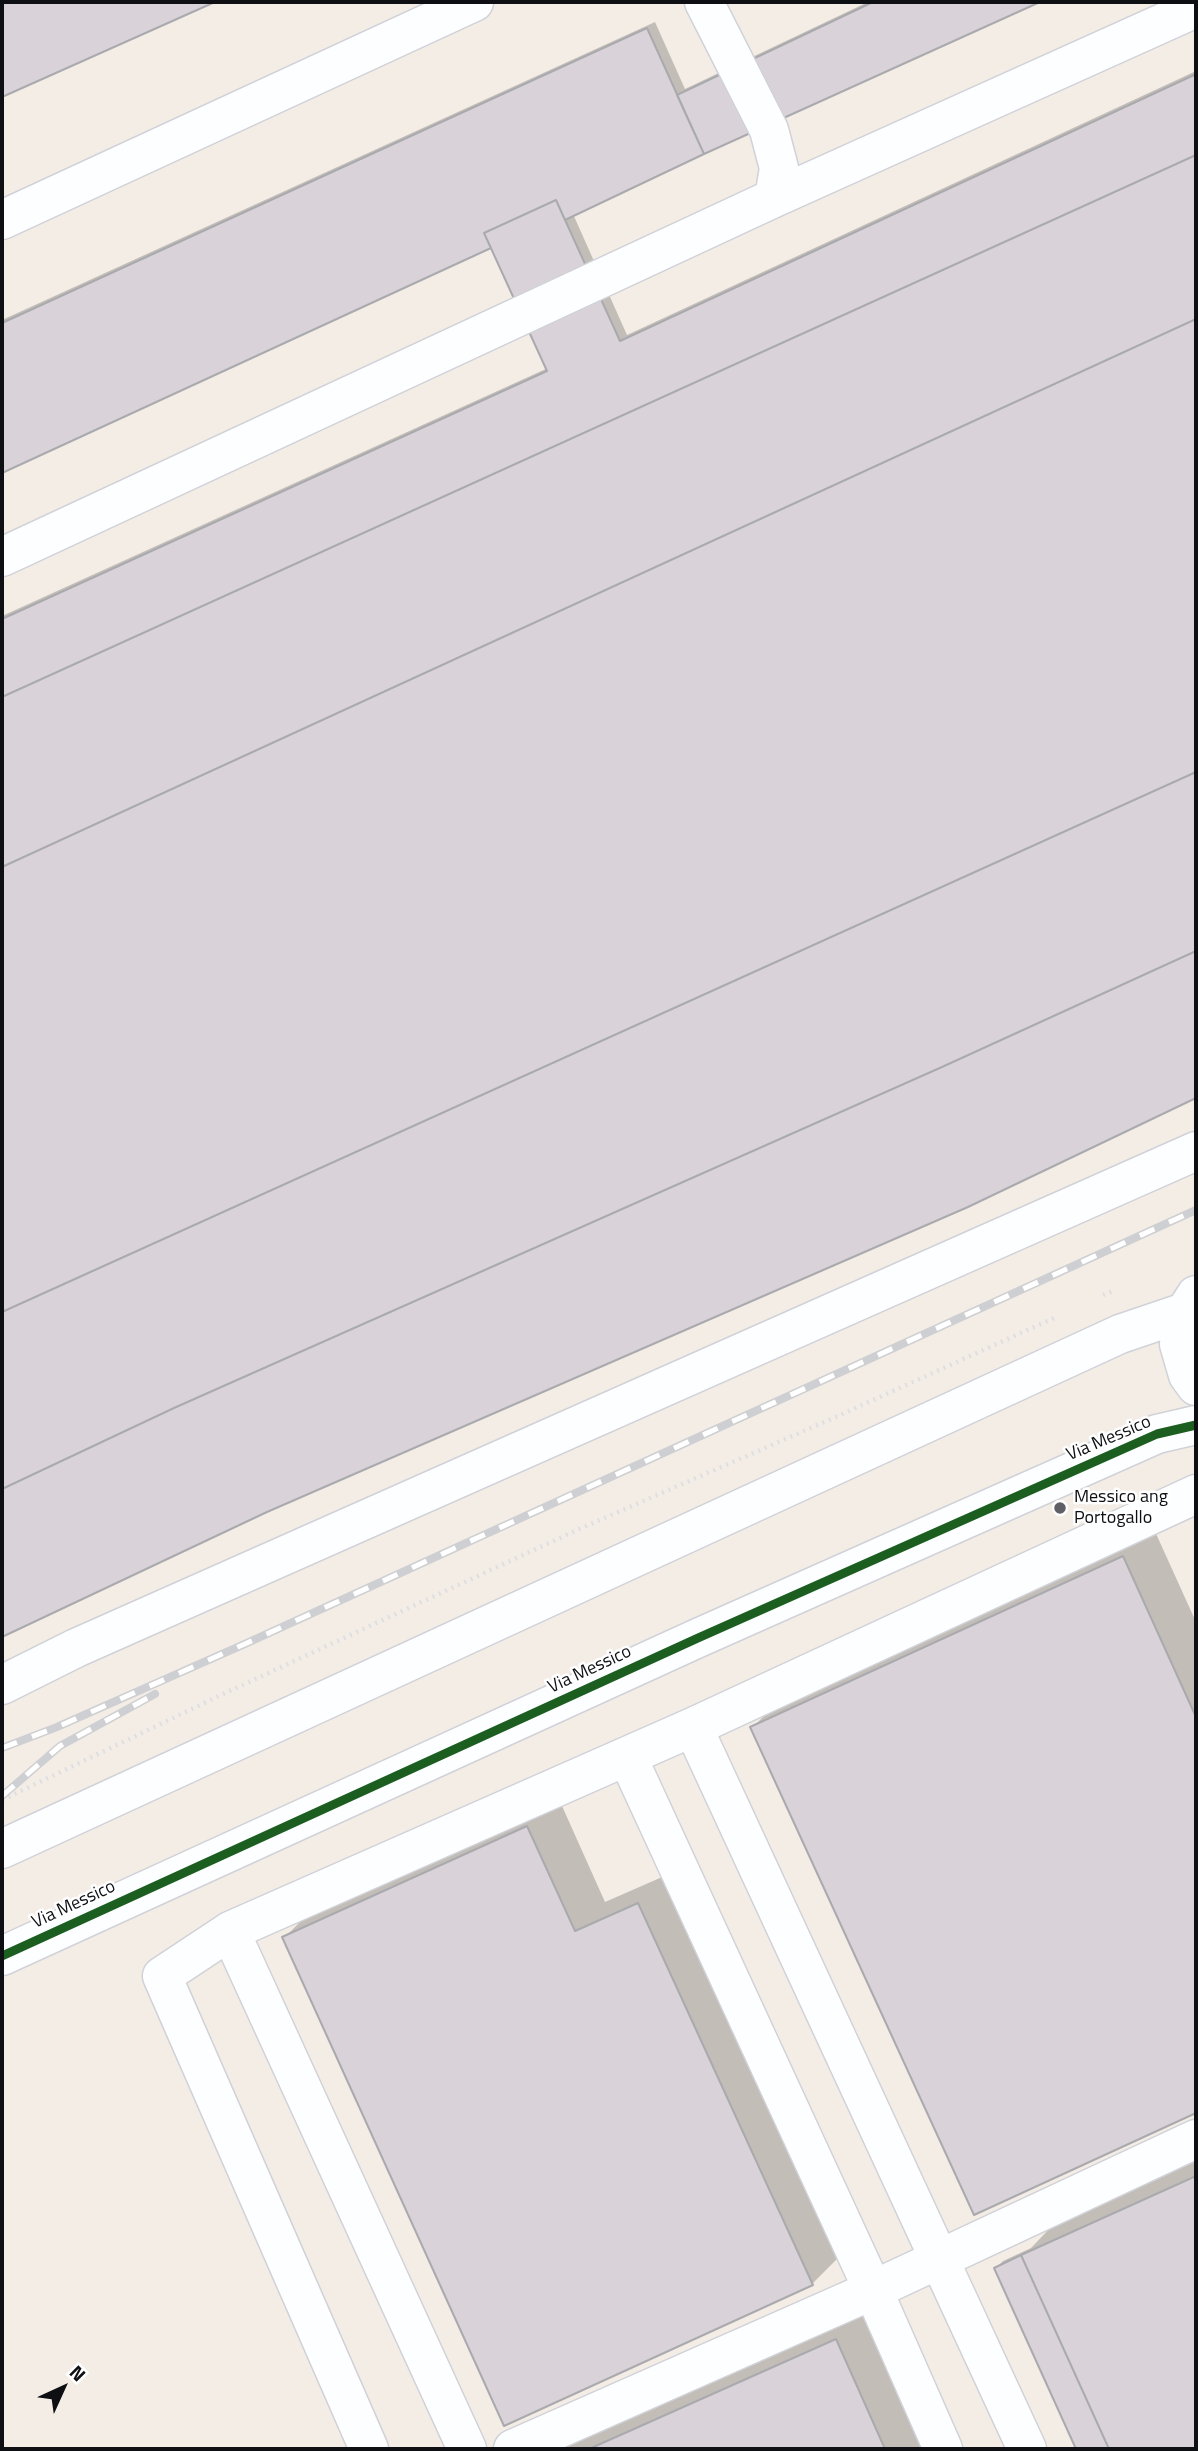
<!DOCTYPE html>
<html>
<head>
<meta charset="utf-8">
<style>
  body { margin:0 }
  #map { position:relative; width:1198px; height:2451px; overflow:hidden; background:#f2f5fc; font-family:"Titillium Web",sans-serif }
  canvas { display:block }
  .frame { position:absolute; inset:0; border:4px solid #0e0f13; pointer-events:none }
  .north { position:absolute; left:28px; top:2353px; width:70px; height:70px; -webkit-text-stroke:5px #fff; paint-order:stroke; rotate:45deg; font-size:19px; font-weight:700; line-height:28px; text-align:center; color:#0e0f13 }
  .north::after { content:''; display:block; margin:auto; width:24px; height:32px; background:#0e0f13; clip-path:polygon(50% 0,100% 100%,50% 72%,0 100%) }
</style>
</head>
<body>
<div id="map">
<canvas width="1198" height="2451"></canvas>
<div class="frame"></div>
<div class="north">N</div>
</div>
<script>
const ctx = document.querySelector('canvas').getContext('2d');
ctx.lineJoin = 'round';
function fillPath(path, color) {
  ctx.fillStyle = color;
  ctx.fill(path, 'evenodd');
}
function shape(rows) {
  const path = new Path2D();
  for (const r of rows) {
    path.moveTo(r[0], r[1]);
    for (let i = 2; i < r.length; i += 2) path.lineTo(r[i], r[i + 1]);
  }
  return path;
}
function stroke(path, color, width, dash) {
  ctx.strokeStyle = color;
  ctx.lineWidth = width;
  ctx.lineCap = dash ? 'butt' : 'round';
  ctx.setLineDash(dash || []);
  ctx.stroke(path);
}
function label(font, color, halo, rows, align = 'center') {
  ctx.font = font + ' "Titillium Web",sans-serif';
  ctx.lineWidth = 5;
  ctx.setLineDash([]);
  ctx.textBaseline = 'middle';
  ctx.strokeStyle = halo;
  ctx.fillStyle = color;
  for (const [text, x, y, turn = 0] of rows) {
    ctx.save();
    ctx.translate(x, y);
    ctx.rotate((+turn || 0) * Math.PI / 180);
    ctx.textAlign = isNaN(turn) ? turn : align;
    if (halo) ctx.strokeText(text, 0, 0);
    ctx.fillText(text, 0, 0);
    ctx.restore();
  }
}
const industrial = shape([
  [2,2,1196,2,1196,2449,2,2449]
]);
const shadow = shape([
  [2,2,211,2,2,95],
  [868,2,1036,2,573,214,627,335,1196,71,1196,1096,967,1206,267,1511,2,1635,2,616,548,368,492,246,2,471,2,320,655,22,685,89],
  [1153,1527,1196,1622,1196,2111,975,2212,753,1727,783,1697],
  [558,1797,605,1902,669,1874,842,2254,812,2284,284,1938,314,1908],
  [1196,2161,1196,2449,1078,2449,996,2268,1003,2261,1031,2248,1053,2225],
  [866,2310,928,2449,558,2449]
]);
const building = shape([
  [2,2,215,2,2,97,2,2],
  [873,2,1040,2,704,154,677,95,873,2],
  [647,28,704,154,565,220,556,200,484,233,491,248,2,473,2,323,647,28],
  [1194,75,1196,80,1196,155,2,697,2,619,547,371,484,233,556,200,620,341,1194,75],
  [1196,155,1196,319,2,867,2,697,1196,155],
  [1196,319,1196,772,2,1312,2,867,1196,319],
  [1196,772,1196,951,942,1067,174,1408,2,1489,2,1312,1196,772],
  [1196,951,1196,1098,968,1207,267,1512,2,1637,2,1489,174,1408,942,1067,1196,951],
  [1123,1556,1196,1717,1196,2113,974,2215,750,1727,1123,1556],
  [527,1826,575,1931,638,1903,813,2285,504,2426,282,1937,527,1826],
  [1196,2176,1196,2449,1109,2449,1021,2255,1196,2176],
  [1021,2255,1109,2449,1076,2449,994,2268,1021,2255],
  [836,2339,885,2449,589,2449,836,2339]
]);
const path = shape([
  [1103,1295,1115,1290],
  [2,1800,221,1695,577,1530,829,1420,1054,1318]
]);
const minor = shape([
  [704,2,769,130,779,168,774,198],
  [2,220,474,2],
  [2,557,774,198,1196,8],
  [1196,1295,1185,1312,1179,1344,1188,1375,1196,1386],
  [2,1685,76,1648,1196,1151],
  [693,1727,1027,2449],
  [627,1756,873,2290,943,2449],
  [2,1849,1120,1334,1185,1312],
  [230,1931,467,2449],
  [2,1956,698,1638,1157,1434,1196,1425],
  [369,2449,162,1976,230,1931,693,1727,1196,1494],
  [513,2449,873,2290,1196,2139]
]);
const rail = shape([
  [2,1748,57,1727,247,1643,1196,1210],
  [2,1796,60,1746,155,1694]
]);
const cycleway = shape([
  [2,1956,698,1638,1157,1434,1196,1425]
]);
const markers = [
  [1060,1508,7,"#5e6065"]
];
const streetNames = [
  ["Via Messico",1109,1439,-23],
  ["Via Messico",590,1670,-25],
  ["Via Messico",74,1905,-25]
];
const poiNames = [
  ["Messico ang",1074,1498],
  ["Portogallo",1074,1519]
];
fillPath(industrial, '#f4ede6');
fillPath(shadow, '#0003');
fillPath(building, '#d9d3d9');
stroke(building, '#aaaaae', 2);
stroke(minor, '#d0d2d8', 41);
stroke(path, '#dedfe1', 4.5, [2, 5]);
stroke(minor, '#fdfeff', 38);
stroke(rail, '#cecfd2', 8);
stroke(rail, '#fff', 5, [16]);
stroke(cycleway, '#1b5e20', 9);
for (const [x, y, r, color] of markers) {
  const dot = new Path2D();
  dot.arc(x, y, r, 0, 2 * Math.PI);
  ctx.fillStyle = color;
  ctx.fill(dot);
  stroke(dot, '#fff', 2.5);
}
label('18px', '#0e0f13', '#fff', streetNames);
label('18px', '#0e0f13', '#fff', poiNames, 'left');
</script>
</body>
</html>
